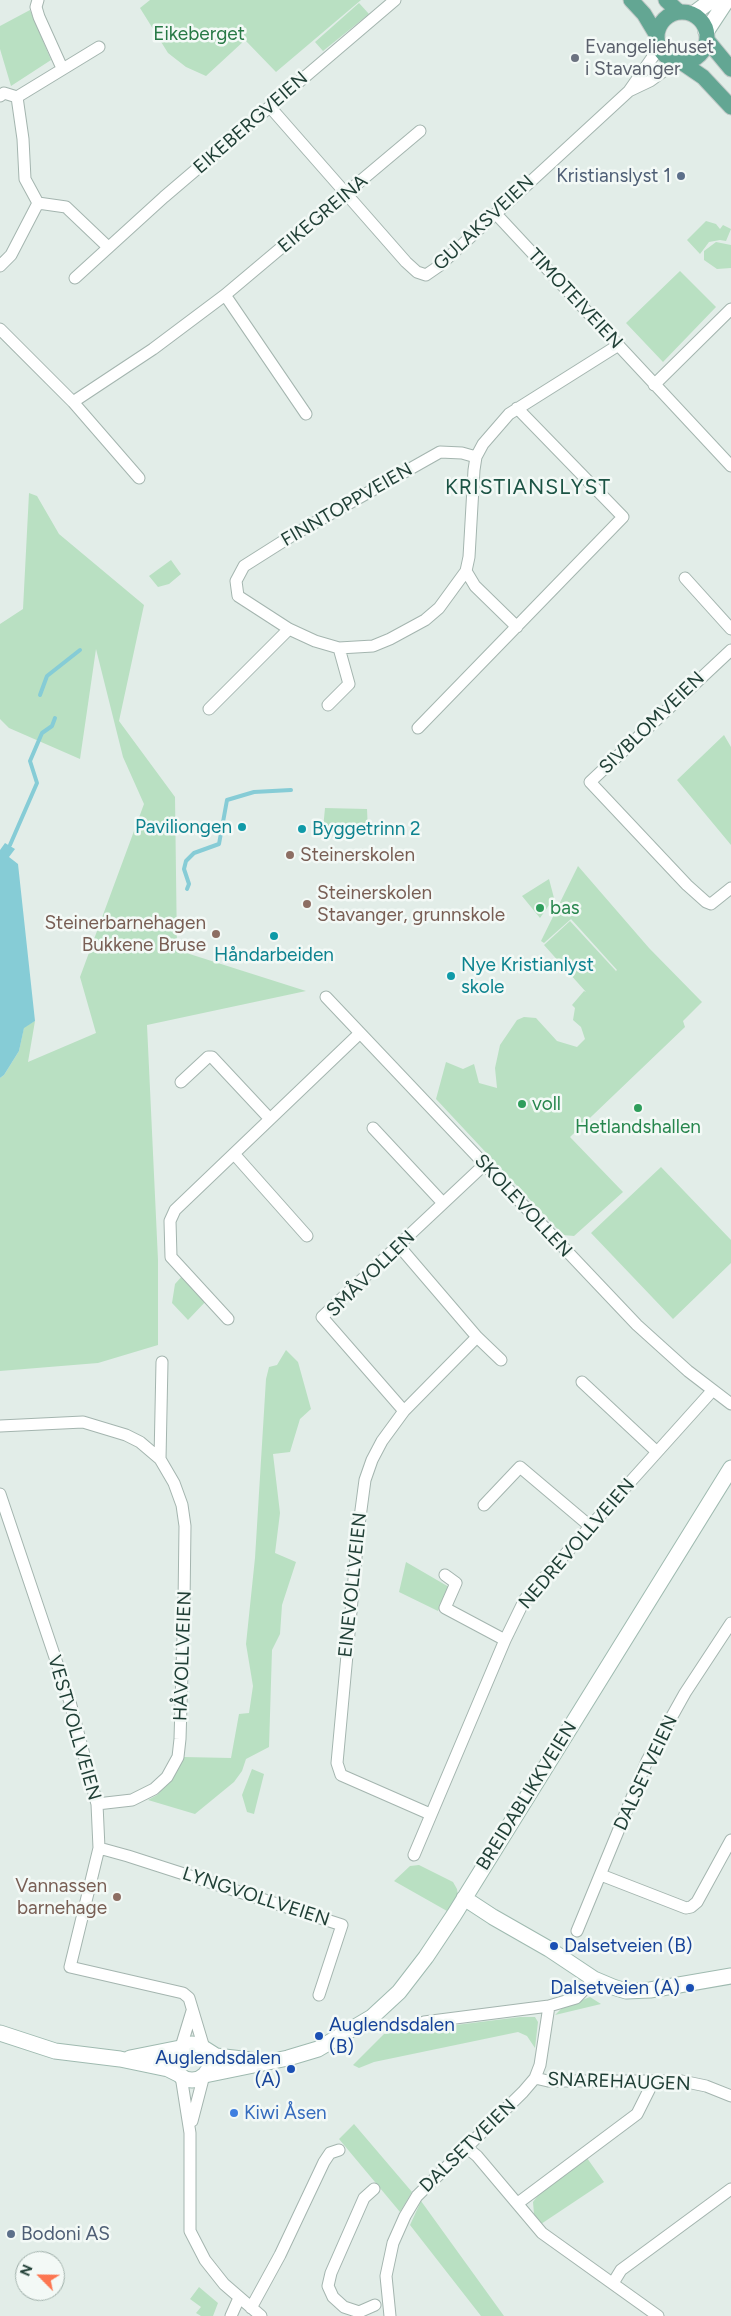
<!DOCTYPE html>
<html>
<head>
<meta charset="utf-8">
<style>
  body { margin:0 }
  #map { position:relative; width:731px; height:2316px; overflow:hidden; background:#e2ede8; font-family:Figtree,sans-serif }
  canvas { display:block }
  .north { position:absolute; left:15px; top:2251px; width:50px; height:50px; box-sizing:border-box; background:#f3f9f6; border:1px solid #9fafa9; border-radius:50%; rotate:293deg; font-size:14px; font-weight:700; line-height:20px; text-align:center; color:#203f36 }
  .north::after { content:''; display:block; margin:auto; width:18px; height:22px; background:#fc7651; clip-path:polygon(50% 0,100% 100%,50% 72%,0 100%) }
</style>
</head>
<body>
<div id="map">
<canvas width="731" height="2316"></canvas>
<div class="north">N</div>
</div>
<script>
const ctx = document.querySelector('canvas').getContext('2d');
ctx.lineJoin = 'round';
function fillPath(path, color) {
  ctx.fillStyle = color;
  ctx.fill(path, 'evenodd');
}
function shape(rows) {
  const path = new Path2D();
  for (const r of rows) {
    if (r.length === 3) {
      path.moveTo(r[0] + r[2], r[1]);
      path.arc(r[0], r[1], r[2], 0, 2 * Math.PI);
      continue;
    }
    path.moveTo(r[0], r[1]);
    for (let i = 2; i < r.length; i += 2) path.lineTo(r[i], r[i + 1]);
  }
  return path;
}
function stroke(path, color, width, dash) {
  ctx.strokeStyle = color;
  ctx.lineWidth = width;
  ctx.lineCap = dash ? 'butt' : 'round';
  ctx.setLineDash(dash || []);
  ctx.stroke(path);
}
function label(font, color, halo, rows, align = 'center') {
  ctx.font = font + ' Figtree,sans-serif';
  ctx.lineWidth = 5;
  ctx.setLineDash([]);
  ctx.textBaseline = 'middle';
  ctx.strokeStyle = halo;
  ctx.fillStyle = color;
  for (const [text, x, y, turn = 0] of rows) {
    ctx.save();
    ctx.translate(x, y);
    ctx.rotate((+turn || 0) * Math.PI / 180);
    ctx.textAlign = isNaN(turn) ? turn : align;
    if (halo) ctx.strokeText(text, 0, 0);
    ctx.fillText(text, 0, 0);
    ctx.restore();
  }
}
const green = shape([
  [150,0,361,0,276,72,245,40,206,76,186,67,168,53,140,8],
  [359,3,369,14,323,51,315,42],
  [30,10,51,60,11,86,0,49,0,26],
  [706,221,716,224,720,229,723,225,731,229,726,241,720,240,709,242,700,254,687,240],
  [716,242,731,245,731,268,717,269,704,260,704,251],
  [680,271,716,307,663,362,626,323],
  [29,493,37,496,59,534,144,605,119,721,175,797,177,950,306,991,147,1025,158,1260,158,1345,98,1363,0,1371,0,1078,4,1075,19,1051,24,1027,35,1021,28,1062,96,1033,80,977,144,804,123,757,96,649,80,759,9,728,0,719,0,624,23,609],
  [171,560,181,574,169,584,158,587,149,576],
  [724,735,731,747,731,845,677,780],
  [325,808,367,809,368,831,323,829],
  [578,866,649,948,702,1002,683,1021,685,1027,570,1137,623,1192,574,1236,563,1235,436,1099,446,1062,463,1069,474,1064,479,1083,497,1088,495,1068,500,1045,517,1020,524,1017,536,1018,557,1041,577,1047,585,1039,581,1027,573,1020,575,1008,572,1005,584,991,586,992,544,945,570,921,616,971,590,996,617,970,571,919,544,943,541,941],
  [549,879,554,898,540,918,522,896],
  [661,1167,731,1240,731,1263,673,1319,591,1233],
  [183,1275,207,1300,188,1320,172,1303,175,1284],
  [286,1350,298,1362,311,1409,300,1419,290,1452,273,1454,280,1513,275,1553,296,1562,282,1605,280,1634,272,1650,269,1747,246,1759,242,1771,234,1782,195,1814,148,1800,157,1795,172,1780,184,1757,231,1758,239,1714,249,1713,253,1686,246,1644,255,1558,266,1379,269,1367,277,1365],
  [406,1562,449,1587,438,1611,399,1592],
  [252,1769,264,1774,254,1814,247,1812,242,1795],
  [419,1865,453,1882,457,1889,458,1896,447,1911,394,1881,410,1866],
  [590,1997,601,2004,555,2015,562,2008],
  [520,2017,535,2017,538,2022,535,2048,527,2036,518,2032,374,2062,359,2068,353,2065,384,2034],
  [354,2124,412,2192,400,2212,339,2139],
  [587,2158,604,2182,541,2224,534,2214,533,2202,539,2194],
  [421,2201,504,2316,481,2316,410,2225],
  [199,2287,218,2303,213,2316,201,2316,196,2313,201,2307,190,2299]
]);
const water = shape([
  [5,843,15,849,9,857,18,864,35,1021,24,1028,19,1051,4,1075,0,1078,0,850]
]);
const stream = shape([
  [40,695,47,676,80,650],
  [10,845,37,783,30,761,42,733,52,726,55,718],
  [187,889,189,884,184,869,186,861,194,853,219,844,227,800,254,792,291,790]
]);
const street = shape([
  [38,0,36,7,39,17,62,68],
  [629,91,650,81,676,62],
  [0,96,4,93,17,97],
  [17,97,23,139,25,179,38,203],
  [17,97,99,47],
  [270,107,406,262,417,272,426,275,439,266,629,91,659,48],
  [496,214,731,466],
  [0,266,11,255,38,203,66,207,108,247],
  [75,278,164,197,395,0],
  [225,295,306,414],
  [0,329,73,402,139,478],
  [654,385,731,309],
  [73,402,153,349,225,295,420,131],
  [476,457,462,453,440,452,293,535,244,566,236,581,238,596,289,629,315,641,339,648,373,646,390,639,425,620,439,608,466,571,469,557,474,470,476,457,483,444,509,414,617,346],
  [466,571,475,586,517,627],
  [685,578,731,629],
  [731,650,590,782,687,885,706,902,711,904,731,888],
  [328,705,349,684,339,648],
  [209,709,289,629],
  [418,728,623,517,517,408],
  [326,997,637,1325,688,1371,731,1404],
  [181,1082,208,1057,212,1057,270,1119],
  [373,1128,443,1203],
  [235,1155,307,1236],
  [399,1246,477,1337,404,1411,382,1441,372,1460,365,1480,359,1525,337,1763,341,1775,430,1814],
  [228,1319,171,1257,170,1221,175,1210,359,1034],
  [477,1337,501,1360],
  [582,1382,657,1452],
  [404,1411,322,1317,485,1164],
  [0,1426,83,1422,126,1435,140,1442,160,1459,174,1483,182,1505,185,1526,184,1604,180,1739,178,1757,167,1777,154,1789,132,1800,97,1804],
  [160,1459,162,1362],
  [0,1494,70,1702,97,1804,99,1848,70,1967,183,1993,189,1998,204,2048],
  [484,1505,520,1467,591,1527],
  [445,1575,456,1583,445,1608,505,1640],
  [99,1848,128,1856,342,1925,319,1995],
  [414,1855,505,1640,525,1599,712,1391],
  [601,1875,686,1908,691,1907,697,1902,731,1840],
  [577,1931,647,1761,685,1693,731,1623],
  [424,2022,549,2006],
  [181,2047,192,2011],
  [181,2076,190,2133,190,2231,205,2260,224,2284,261,2316],
  [535,2078,548,2081,682,2081,706,2086,731,2096],
  [192,2121,204,2075],
  [466,2147,477,2156,542,2233,658,2316],
  [374,2189,364,2198,331,2273,328,2286,333,2297,344,2307,359,2312,375,2305],
  [518,2203,637,2114,653,2082],
  [613,2283,621,2270,731,2189],
  [251,2308,280,2255,324,2162,330,2153,339,2150],
  [231,2316,239,2298],
  [390,2316,386,2276,393,2243,405,2216,417,2196,523,2092,535,2078,540,2065,549,2006,576,1998,594,1979]
]);
const secondary = shape([
  [693,14,712,0],
  [706,32,727,0],
  [464,1898,493,1917,549,1949,594,1979,613,1987,626,1991,650,1990,731,1976],
  [0,2033,55,2051,120,2059,168,2069,180,2075],
  [192,2062,18],
  [205,2049,216,2056,251,2060],
  [130,2058,180,2048],
  [205,2075,288,2058,318,2049,372,2017,399,1992,426,1957,454,1915,731,1468]
]);
const primary = shape([
  [631,0,644,14,656,34],
  [666,0,679,12],
  [682,37,25],
  [707,40,731,69],
  [681,62,703,77,731,107]
]);
const markers = [
  [575,58,5,"#6b7280"],
  [681,176,5,"#5c6f8a"],
  [242,827,5,"#0f9aa8"],
  [302,829,5,"#0f9aa8"],
  [290,855,5,"#8d6e63"],
  [307,904,5,"#8d6e63"],
  [540,908,5,"#2e9e5b"],
  [216,934,5,"#8d6e63"],
  [274,936,5,"#0f9aa8"],
  [451,976,5,"#0f9aa8"],
  [522,1104,5,"#2e9e5b"],
  [638,1108,5,"#2e9e5b"],
  [117,1897,5,"#8d6e63"],
  [554,1946,5,"#1a4fb4"],
  [690,1988,5,"#1a4fb4"],
  [319,2036,5,"#1a4fb4"],
  [291,2069,5,"#1a4fb4"],
  [234,2113,5,"#3f7fe0"],
  [11,2234,5,"#5c6f8a"]
];
const parkNames = [
  ["Eikeberget",199,34]
];
const worshipNames = [
  ["Evangeliehuset",585,47],
  ["i Stavanger",585,69]
];
const streetNames = [
  ["EIKEBERGVEIEN",251,123,-41],
  ["EIKEGREINA",323,214,-40],
  ["GULAKSVEIEN",484,223,-43],
  ["TIMOTEIVEIEN",575,299,47],
  ["FINNTOPPVEIEN",347,505,-30],
  ["SIVBLOMVEIEN",652,723,-44],
  ["SKOLEVOLLEN",523,1206,47],
  ["SMÅVOLLEN",371,1274,-44],
  ["NEDREVOLLVEIEN",577,1544,-49],
  ["EINEVOLLVEIEN",353,1585,-84],
  ["HÅVOLLVEIEN",183,1656,-88],
  ["VESTVOLLVEIEN",74,1728,74],
  ["DALSETVEIEN",646,1773,-65],
  ["BREIDABLIKKVEIEN",527,1796,-58],
  ["LYNGVOLLVEIEN",256,1897,18],
  ["SNAREHAUGEN",619,2082,2],
  ["DALSETVEIEN",468,2146,-44]
];
const serviceNames = [
  ["Kristianslyst 1",671,176],
  ["Bodoni AS",21,2234,"left"]
];
const cultureNames = [
  ["Paviliongen",232,827,"right"],
  ["Byggetrinn 2",312,829],
  ["Håndarbeiden",274,955,"center"],
  ["Nye Kristianlyst",461,965],
  ["skole",461,987]
];
const educationNames = [
  ["Steinerskolen",300,855],
  ["Steinerskolen",317,893],
  ["Stavanger, grunnskole",317,915],
  ["Steinerbarnehagen",206,923,"right"],
  ["Bukkene Bruse",206,945,"right"],
  ["Vannassen",107,1886,"right"],
  ["barnehage",107,1908,"right"]
];
const leisureNames = [
  ["bas",550,908],
  ["voll",532,1104],
  ["Hetlandshallen",638,1127,"center"]
];
const transitNames = [
  ["Dalsetveien (B)",564,1946],
  ["Dalsetveien (A)",680,1988,"right"],
  ["Auglendsdalen",329,2025],
  ["(B)",329,2047],
  ["Auglendsdalen",281,2058,"right"],
  ["(A)",281,2080,"right"]
];
const shopNames = [
  ["Kiwi Åsen",244,2113]
];
const quarterNames = [
  ["KRISTIANSLYST",528,488]
];
fillPath(green, '#b9e0c2');
fillPath(water, '#86ccd6');
stroke(stream, '#86ccd6', 4);
stroke(street, '#a4b5af', 13);
stroke(secondary, '#9fbab0', 17);
stroke(primary, '#c1c9c7', 17);
stroke(street, '#fff', 11);
stroke(secondary, '#fff', 15);
stroke(primary, '#63a693', 15);
for (const [x, y, r, color] of markers) {
  const dot = new Path2D();
  dot.arc(x, y, r, 0, 2 * Math.PI);
  ctx.fillStyle = color;
  ctx.fill(dot);
  stroke(dot, '#f3f9f6', 2);
}
label('19px', '#277945', '#f3f9f6', parkNames);
label('19px', '#5b616d', '#f3f9f6', worshipNames, 'left');
label('19px', '#203f36', '#f3f9f6', streetNames);
label('19px', '#4e5e75', '#f3f9f6', serviceNames, 'right');
label('19px', '#0d838f', '#f3f9f6', cultureNames, 'left');
label('19px', '#785e54', '#f3f9f6', educationNames, 'left');
label('19px', '#27864d', '#f3f9f6', leisureNames, 'left');
label('19px', '#164399', '#f3f9f6', transitNames, 'left');
label('19px', '#366cbe', '#f3f9f6', shopNames, 'left');
ctx.letterSpacing = '1px';
label('21px', '#1b5344', '#f3f9f6', quarterNames);
ctx.letterSpacing = '0px';
</script>
</body>
</html>
